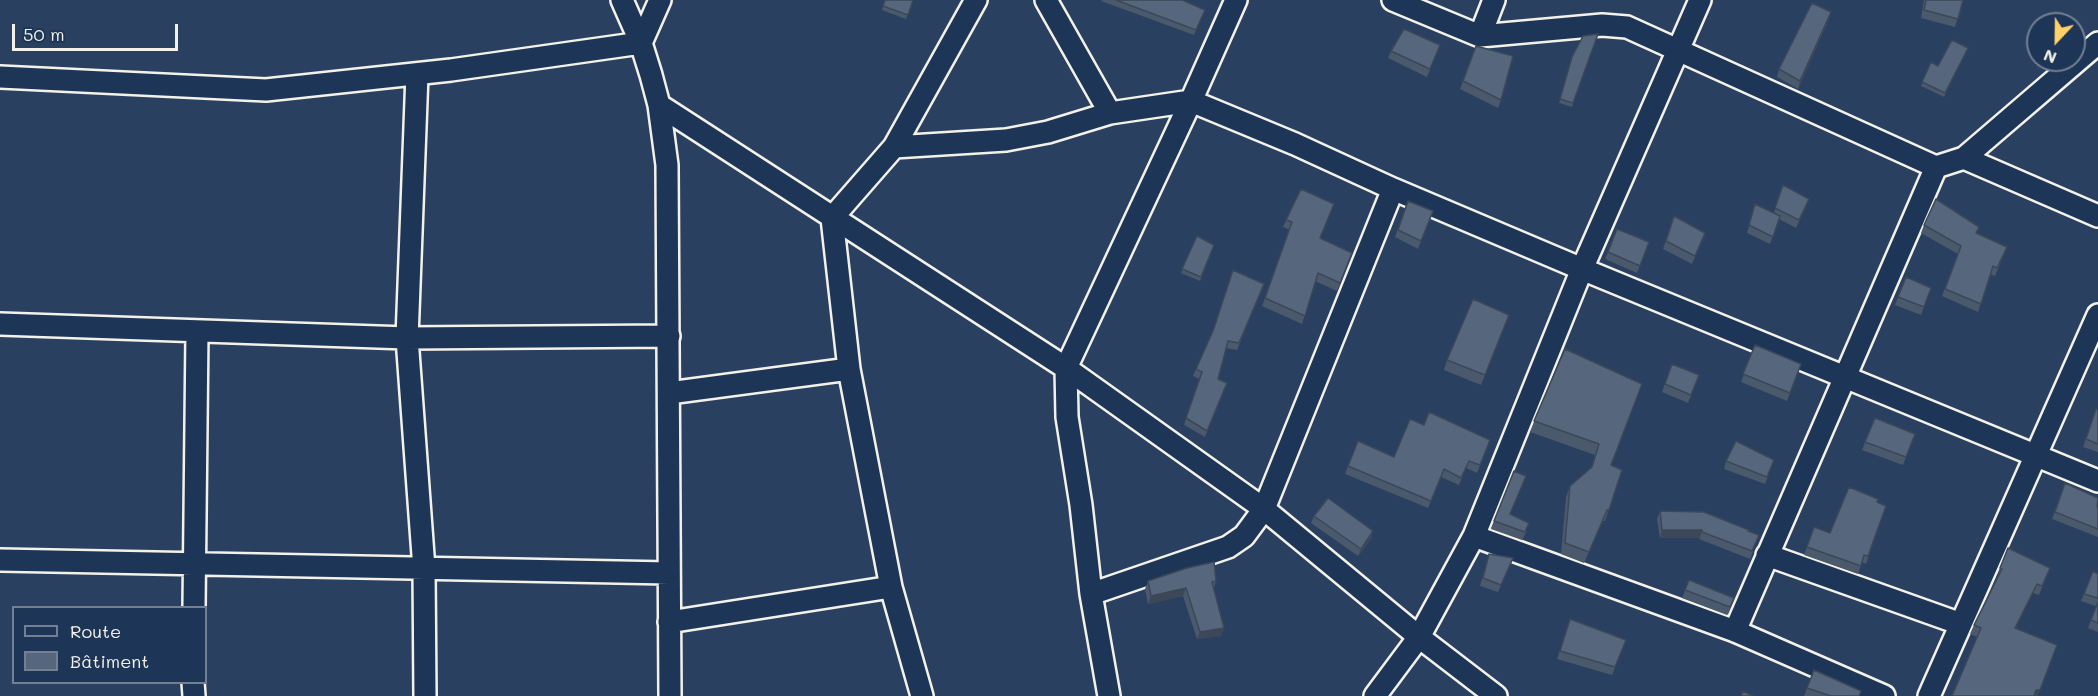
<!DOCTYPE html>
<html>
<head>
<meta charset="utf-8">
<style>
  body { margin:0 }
  #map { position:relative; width:2098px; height:696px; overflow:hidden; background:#2a4060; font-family:Mali,sans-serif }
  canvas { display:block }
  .legend { position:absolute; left:12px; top:606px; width:195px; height:78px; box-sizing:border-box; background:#1d3557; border:2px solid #738091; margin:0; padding:8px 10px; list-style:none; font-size:18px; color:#f4f1e8 }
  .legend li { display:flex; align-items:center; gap:12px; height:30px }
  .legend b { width:30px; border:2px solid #738091 }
  .north { position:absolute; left:2026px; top:12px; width:60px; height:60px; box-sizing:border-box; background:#1d3557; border:2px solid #738091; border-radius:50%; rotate:202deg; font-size:16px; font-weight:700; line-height:24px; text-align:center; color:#f4f1e8 }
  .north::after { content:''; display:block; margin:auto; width:21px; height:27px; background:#ffd166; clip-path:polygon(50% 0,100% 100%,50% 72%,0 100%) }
  .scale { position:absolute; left:12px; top:24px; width:166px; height:27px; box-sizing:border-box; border:3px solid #f4f1e8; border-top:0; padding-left:8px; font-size:18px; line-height:21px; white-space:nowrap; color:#f4f1e8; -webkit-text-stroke:4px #1d3557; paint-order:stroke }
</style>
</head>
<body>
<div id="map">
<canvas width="2098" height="696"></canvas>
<ul class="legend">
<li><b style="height:8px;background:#1d3557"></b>Route</li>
<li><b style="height:16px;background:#56677d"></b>Bâtiment</li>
</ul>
<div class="north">N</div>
<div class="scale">50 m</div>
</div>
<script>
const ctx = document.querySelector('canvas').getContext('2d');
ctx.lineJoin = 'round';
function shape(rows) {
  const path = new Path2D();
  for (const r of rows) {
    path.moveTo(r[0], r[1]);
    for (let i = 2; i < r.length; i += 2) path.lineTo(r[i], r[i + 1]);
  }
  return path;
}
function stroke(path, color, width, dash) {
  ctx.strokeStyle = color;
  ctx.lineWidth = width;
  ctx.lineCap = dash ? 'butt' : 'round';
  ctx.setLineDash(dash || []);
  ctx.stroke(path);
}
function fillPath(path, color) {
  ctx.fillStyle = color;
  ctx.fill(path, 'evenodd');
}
const street = shape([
  [622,0,641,43,651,75,659,105,667,165,670,696],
  [1046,0,1110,113],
  [1393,0,1480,36,1602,25,1627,27,1936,167],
  [1480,36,1494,0],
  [417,74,407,338,424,569,425,696],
  [0,77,266,90,451,70,641,43,660,0],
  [659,105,1066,368,1264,509,1419,637,1496,696],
  [894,147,976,0],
  [1964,158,2098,216],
  [0,324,407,338,669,336],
  [669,393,849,369],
  [1474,536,1735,631,1884,696],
  [1767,555,1961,624],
  [0,560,669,573],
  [1091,594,1228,547,1244,536,1264,509,1393,189],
  [194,608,197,332],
  [669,622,891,587],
  [1735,631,1936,167,1964,158,2098,43],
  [193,682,194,696],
  [922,696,891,587,849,369,832,218,894,147,1006,140,1048,132,1110,113,1191,101,1295,144,1393,189,1582,269,2098,481],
  [1109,696,1091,594,1081,505,1067,417,1066,368,1191,101,1236,0],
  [1375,696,1419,637,1474,536,1582,269,1700,0],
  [1929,696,2098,315]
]);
const wall = shape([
  [885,0,913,0,906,19,882,10],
  [1102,0,1181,0,1205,10,1194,35,1101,1],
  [1924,0,1963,0,1955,27,1921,18],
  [1829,19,1798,89,1777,77,1779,69],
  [1598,34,1572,107,1559,103,1571,61],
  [1440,45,1427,77,1388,58,1391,51],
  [1476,46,1501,100,1498,108,1460,89],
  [1968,48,1944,97,1921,86,1931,62,1938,66],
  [1783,185,1806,207,1796,228,1779,219,1770,244,1747,233,1755,204,1774,213],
  [1301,189,1321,239,1352,253,1337,291,1315,281,1302,324,1262,306,1290,230,1283,227],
  [1408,201,1433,211,1418,249,1395,237],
  [1674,216,1702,241,1692,264,1663,249],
  [1924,225,1976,233,2007,247,1995,276,1990,274,1978,312,1942,296,1958,254,1921,233],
  [1197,236,1214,245,1200,281,1181,273],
  [1649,242,1637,273,1605,259,1608,252],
  [1264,284,1237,350,1226,348,1218,379,1227,383,1205,437,1184,425,1199,379,1193,376,1196,369],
  [1931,288,1921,315,1895,305,1898,297],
  [1505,325,1481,385,1444,370,1447,360],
  [1755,345,1801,364,1787,401,1741,382],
  [1565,349,1612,465,1622,470,1605,521,1603,521,1584,563,1561,554,1566,497,1570,486,1591,468,1595,455,1530,432],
  [1672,364,1699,375,1688,403,1662,392],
  [2096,409,2098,410,2098,452,2083,447],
  [1875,418,1915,434,1903,465,1862,450],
  [1424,425,1490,440,1477,473,1466,468,1459,485,1441,477,1428,508,1345,474,1348,466,1394,457],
  [1774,460,1765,484,1724,469,1726,461],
  [1514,471,1511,514,1527,531,1522,540,1491,529],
  [2065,483,2098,507,2098,537,2052,519],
  [1877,502,1886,506,1866,564,1862,562,1858,574,1804,555,1814,527,1830,533],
  [1660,511,1748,531,1756,543,1750,559,1699,539,1700,538,1660,538,1657,519],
  [1314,516,1373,531,1371,539,1358,556,1311,523],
  [2008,548,2050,568,2039,595,2033,593,1977,637,1970,634,1974,625,1998,578,1997,578],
  [1489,554,1510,566,1498,592,1480,586],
  [2093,571,2098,574,2098,632,2088,628,2096,606,2081,601],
  [1689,580,1731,606,1727,615,1682,598],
  [1148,581,1216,581,1214,588,1224,628,1221,636,1197,639,1183,596,1148,604,1145,589],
  [1570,619,1626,640,1612,675,1557,659],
  [1814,670,1859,696,1804,696]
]);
const shadedWall = shape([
  [1831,12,1829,19,1798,89,1800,81],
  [1662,530,1702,530,1700,538,1660,538],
  [1373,531,1371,539,1358,556,1361,549],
  [2037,584,2033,593,2012,637,2015,628],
  [1186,588,1183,596,1148,604,1151,596],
  [1224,628,1221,636,1197,639,1200,632],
  [2057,645,2038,696,2034,696]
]);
const building = shape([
  [885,0,913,0,908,15,883,6,885,0],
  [1116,0,1182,0,1205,10,1196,30,1116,0],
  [1926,0,1963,0,1958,19,1924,10,1926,0],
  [1812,3,1831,12,1800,81,1779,69,1812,3],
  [1404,29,1440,45,1430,69,1391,51,1404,29],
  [1598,34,1573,103,1560,99,1572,57,1583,36,1598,34],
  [1952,40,1968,48,1945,93,1922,82,1931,62,1938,66,1952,40],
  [1476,46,1513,56,1501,100,1463,81,1476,46],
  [1783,185,1809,199,1799,220,1775,208,1783,185],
  [1301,189,1334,204,1320,238,1352,253,1340,283,1318,273,1305,316,1265,298,1292,222,1286,220,1301,189],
  [1936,199,1979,227,1976,233,2007,247,1997,268,1993,266,1981,304,1945,289,1961,246,1924,225,1936,199],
  [1408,201,1433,211,1421,241,1398,230,1408,201],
  [1755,204,1780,216,1773,237,1749,225,1755,204],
  [1674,216,1705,233,1695,256,1666,241,1674,216],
  [1617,229,1649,242,1640,266,1608,252,1617,229],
  [1197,236,1214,245,1201,277,1182,269,1197,236],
  [1233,270,1264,284,1239,343,1228,341,1218,379,1227,383,1207,431,1186,418,1202,372,1196,369,1213,331,1233,270],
  [1906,277,1931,288,1924,307,1898,297,1906,277],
  [1473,299,1509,315,1485,375,1447,360,1473,299],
  [1755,345,1801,364,1790,393,1743,374,1755,345],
  [1565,349,1642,384,1611,465,1622,470,1609,510,1607,510,1589,552,1565,543,1570,486,1592,467,1599,444,1534,421,1565,349],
  [1672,364,1699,375,1691,395,1665,384,1672,364],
  [2096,409,2098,410,2098,444,2086,439,2096,409],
  [1429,412,1490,440,1480,465,1469,461,1461,478,1444,469,1431,501,1348,466,1358,441,1394,457,1410,419,1424,425,1429,412],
  [1875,418,1915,434,1906,457,1865,442,1875,418],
  [1736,441,1774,460,1767,477,1726,461,1736,441],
  [1514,471,1526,476,1510,514,1529,523,1525,532,1494,521,1514,471],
  [2065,483,2098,498,2097,507,2098,507,2098,529,2055,512,2065,483],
  [1849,487,1878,499,1877,502,1886,506,1868,556,1864,555,1861,566,1807,547,1814,527,1830,533,1849,487],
  [1328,498,1373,531,1361,549,1314,516,1328,498],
  [1660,511,1704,512,1749,530,1748,531,1759,535,1752,551,1702,532,1702,530,1662,530,1660,511],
  [2008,548,2050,568,2042,586,2037,584,2015,628,2057,645,2040,690,2036,690,2034,696,1952,696,1981,628,1974,625,2002,569,2000,568,2008,548],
  [1489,554,1513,558,1501,585,1483,578,1489,554],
  [1214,562,1216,581,1212,582,1224,628,1200,632,1186,588,1151,596,1148,581,1187,568,1214,562],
  [2093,571,2098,574,2098,598,2084,594,2093,571],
  [1689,580,1734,598,1730,607,1685,590,1689,580],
  [2098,602,2098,623,2091,620,2098,602],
  [1570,619,1626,640,1615,667,1560,651,1570,619],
  [1814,670,1861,691,1859,696,1831,696,1807,688,1814,670],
  [1743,691,1753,696,1741,696,1743,691]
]);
stroke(street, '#f4f1e8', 26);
stroke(street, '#1d3557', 21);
fillPath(wall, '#4a596c');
fillPath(shadedWall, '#3c4858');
fillPath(building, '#56677d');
stroke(building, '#3c4858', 1.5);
</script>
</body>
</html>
